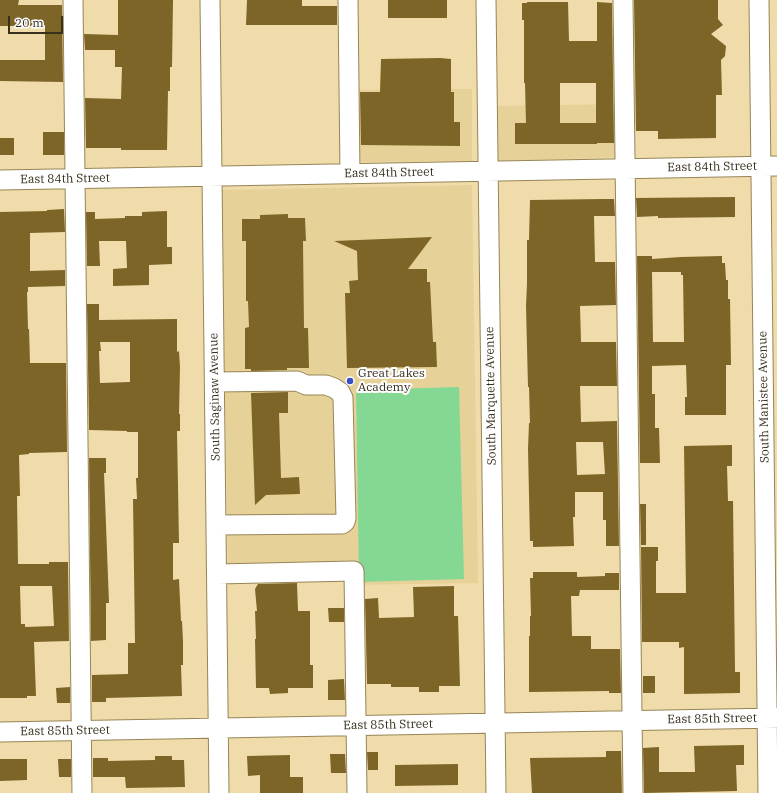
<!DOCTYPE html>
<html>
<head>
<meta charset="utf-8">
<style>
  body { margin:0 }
  #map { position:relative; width:777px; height:793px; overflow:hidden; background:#efdcaa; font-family:"IBM Plex Serif",serif }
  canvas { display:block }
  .scale { position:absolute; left:8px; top:16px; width:55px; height:18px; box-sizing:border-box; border:2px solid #37301c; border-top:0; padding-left:5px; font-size:12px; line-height:14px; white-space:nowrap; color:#37301c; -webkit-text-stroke:3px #fefefe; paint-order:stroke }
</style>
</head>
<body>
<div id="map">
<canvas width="777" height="793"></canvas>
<div class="scale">20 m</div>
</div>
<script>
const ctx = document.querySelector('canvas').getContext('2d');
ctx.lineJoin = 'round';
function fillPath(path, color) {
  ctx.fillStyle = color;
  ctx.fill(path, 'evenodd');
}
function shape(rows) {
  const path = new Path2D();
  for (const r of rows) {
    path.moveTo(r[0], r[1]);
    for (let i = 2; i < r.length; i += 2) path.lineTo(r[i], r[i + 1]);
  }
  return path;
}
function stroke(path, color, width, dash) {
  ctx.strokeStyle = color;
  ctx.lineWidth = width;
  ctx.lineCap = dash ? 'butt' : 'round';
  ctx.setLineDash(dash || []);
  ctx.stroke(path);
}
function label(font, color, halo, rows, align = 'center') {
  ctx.font = font + ' "IBM Plex Serif",serif';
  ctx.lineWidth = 4;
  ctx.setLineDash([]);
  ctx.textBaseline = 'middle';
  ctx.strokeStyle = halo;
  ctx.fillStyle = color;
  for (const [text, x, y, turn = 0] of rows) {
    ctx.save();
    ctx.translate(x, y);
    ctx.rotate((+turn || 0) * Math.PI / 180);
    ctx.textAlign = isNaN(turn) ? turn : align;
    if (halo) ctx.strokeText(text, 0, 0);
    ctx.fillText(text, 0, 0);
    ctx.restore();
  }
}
const built = shape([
  [472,89,472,161,350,162,349,90],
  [625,104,625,157,498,161,498,106],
  [472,185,478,583,354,585,354,572,228,574,222,190]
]);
const green = shape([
  [459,387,464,579,359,582,356,390]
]);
const building = shape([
  [0,0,19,0,18,5,62,5,63,82,0,81,0,60,45,60,45,26,0,26],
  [118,0,173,0,172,67,170,67,170,91,168,91,167,150,121,150,121,148,86,148,85,98,121,99,122,67,115,67,115,50,85,50,84,34,118,35],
  [247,0,302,0,302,6,337,6,337,25,246,25],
  [388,0,447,0,447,18,388,18],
  [634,0,718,0,718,19,723,25,711,34,726,46,725,56,721,60,722,95,716,95,716,138,658,139,658,131,636,131],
  [527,2,568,2,569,41,597,41,597,2,612,3,614,143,597,143,597,144,515,144,515,123,526,123,525,83,524,83,524,20,522,20,522,3,527,3],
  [560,83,596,83,596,123,560,123],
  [440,58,451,59,451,92,454,92,454,122,460,122,460,146,361,145,360,92,380,92,381,59],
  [43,132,64,132,64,155,43,155],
  [0,138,14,138,14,155,0,155],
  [735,197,735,217,658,218,658,216,637,217,636,198],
  [603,199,614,199,615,216,594,216,595,262,615,262,616,305,580,306,581,342,616,342,617,386,580,386,581,422,617,421,619,546,606,546,606,520,603,520,603,492,575,492,575,517,573,517,574,546,533,547,533,541,530,541,528,449,529,423,530,423,529,387,528,387,526,306,527,283,527,240,529,240,530,200],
  [576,442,603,442,605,474,577,475],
  [64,209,65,232,30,233,30,271,65,270,65,286,28,287,28,292,27,292,28,329,29,329,30,363,66,363,67,452,29,453,29,454,19,455,20,496,17,496,18,564,49,564,49,562,68,562,69,641,34,642,36,696,27,696,27,698,0,698,0,212,47,211,47,210],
  [20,586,52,586,54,626,25,627,25,624,21,624],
  [167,211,167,247,172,247,172,264,149,265,149,285,113,286,113,269,127,268,126,241,99,241,100,266,87,266,86,212,95,212,95,219,125,218,125,216,142,216,142,212],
  [288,214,288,218,305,218,306,241,303,241,304,328,308,328,309,368,287,368,287,370,251,371,251,369,245,369,245,328,249,327,248,301,246,301,246,241,242,241,242,219,260,219,260,215],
  [432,237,408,269,427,269,427,282,430,282,433,342,436,342,437,367,347,368,345,293,350,293,349,281,358,280,357,251,334,241],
  [637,256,652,256,652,259,681,257,722,256,722,263,725,263,726,280,728,280,728,299,730,299,731,365,726,365,726,415,685,415,685,397,687,397,686,365,652,366,652,394,655,394,655,428,659,428,660,463,640,463],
  [652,272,681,272,681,275,683,275,684,342,653,342],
  [87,304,99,304,99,320,177,319,177,352,179,351,180,367,179,414,180,414,180,431,177,431,179,543,173,543,173,580,179,579,181,621,182,621,183,642,183,665,181,665,182,696,106,698,106,702,92,702,92,675,128,674,128,643,135,643,133,499,137,499,136,478,138,478,138,432,127,432,127,431,89,430],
  [100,342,130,342,130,382,100,383,99,351,101,351],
  [288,392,288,413,279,413,281,478,299,477,300,494,266,495,255,505,251,393],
  [732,445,732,466,727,466,728,501,733,501,735,672,740,672,740,693,684,694,684,647,679,648,679,642,642,642,641,547,658,547,658,561,656,561,656,593,686,593,684,446],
  [89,458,106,458,106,473,104,473,109,603,106,603,106,640,91,641],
  [640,504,646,504,646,545,641,545],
  [533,572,577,572,577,577,605,576,605,573,619,573,619,590,580,590,579,596,571,596,572,636,591,636,591,649,620,649,621,693,609,693,609,691,529,692,529,636,530,636,530,616,531,616,530,578,533,578],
  [297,583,298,611,310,611,310,665,313,665,313,688,288,688,288,693,270,694,269,688,256,688,255,639,256,639,255,611,257,611,255,589,258,584],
  [454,586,454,616,458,616,460,686,439,686,439,692,419,692,419,687,391,687,391,684,367,684,365,599,378,598,379,618,414,617,413,587],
  [328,608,344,608,344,622,329,622],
  [643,676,655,676,655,693,643,693],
  [344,679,345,700,328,700,328,680],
  [70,687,70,703,57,703,56,688],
  [744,745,744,765,736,765,737,791,644,793,643,748,659,747,659,772,695,772,694,746],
  [606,751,621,751,622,793,532,793,530,758,606,757],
  [367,752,378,752,378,770,368,770],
  [330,754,345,754,346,773,331,773],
  [290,755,290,777,303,777,303,793,260,793,260,775,248,776,247,756],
  [155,756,172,756,172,760,184,760,185,787,126,788,125,777,93,777,93,758,108,758,108,761,155,760],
  [0,759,27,759,27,780,0,781],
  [58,759,71,759,71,777,59,777],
  [458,764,458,785,395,786,395,765]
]);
const minor = shape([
  [73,0,82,793],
  [210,0,219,793],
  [348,0,350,174],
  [486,0,496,793],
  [623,0,633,793],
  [759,0,768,793],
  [0,180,777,166],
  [215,382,297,381,306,385,326,385,334,388,340,392,343,398,346,518,345,522,342,524,338,524,216,525],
  [217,574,354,571,357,793],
  [0,732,777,718]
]);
const markers = [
  [350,381,4,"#354ec0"]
];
const streetNames = [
  ["East 84th Street",712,167,-1],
  ["East 84th Street",389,173,-1],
  ["East 84th Street",65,179,-1],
  ["South Marquette Avenue",491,396,-91],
  ["South Saginaw Avenue",215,397,-91],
  ["South Manistee Avenue",764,397,-91],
  ["East 85th Street",712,719,-1],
  ["East 85th Street",388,725,-1],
  ["East 85th Street",65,731,-1]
];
const poiNames = [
  ["Great Lakes",358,374],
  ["Academy",358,388]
];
fillPath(built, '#e6d198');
fillPath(green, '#85d794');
fillPath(building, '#7c6526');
stroke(minor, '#978557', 21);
stroke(minor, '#fff', 19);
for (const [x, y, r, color] of markers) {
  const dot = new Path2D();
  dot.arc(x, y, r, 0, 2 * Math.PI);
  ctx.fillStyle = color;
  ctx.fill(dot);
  stroke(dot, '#fefefe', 1.5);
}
label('12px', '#37301c', '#fefefe', streetNames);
label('12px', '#37301c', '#fefefe', poiNames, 'left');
</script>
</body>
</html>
